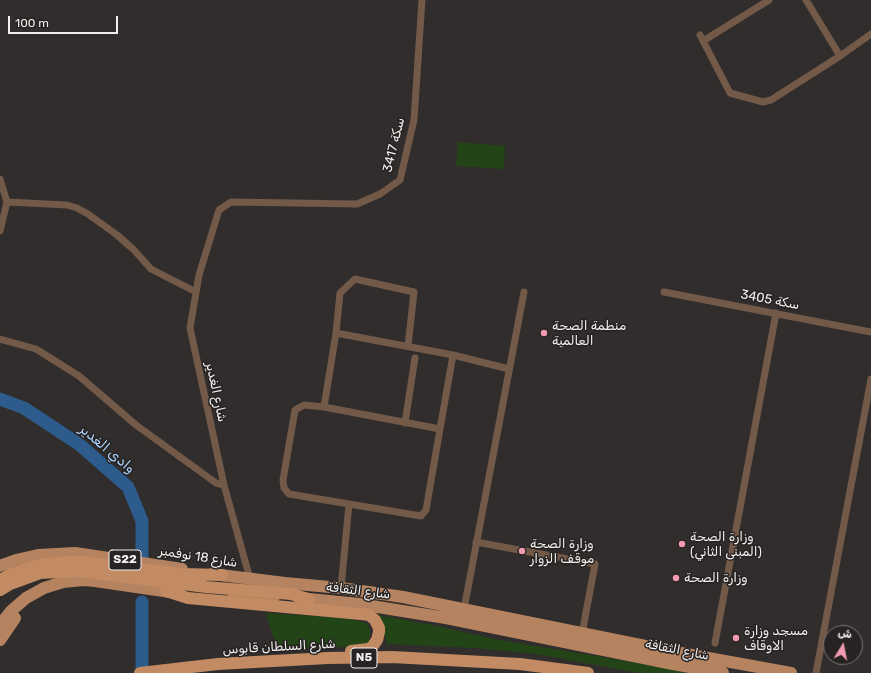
<!DOCTYPE html>
<html>
<head>
<meta charset="utf-8">
<style>
  body { margin:0 }
  #map { position:relative; width:871px; height:673px; overflow:hidden; background:#302d2c; font-family:Rubik,Vazirmatn,sans-serif }
  canvas { display:block }
  .north { position:absolute; left:823px; top:625px; width:40px; height:40px; box-sizing:border-box; background:#262322; border:1px solid #787574; border-radius:50%; rotate:10deg; font-size:11px; font-weight:700; line-height:16px; text-align:center; color:#f2f0ef }
  .north::after { content:''; display:block; margin:auto; width:14px; height:18px; background:#f19ab2; clip-path:polygon(50% 0,100% 100%,50% 72%,0 100%) }
  .scale { position:absolute; left:8px; top:16px; width:110px; height:18px; box-sizing:border-box; border:2px solid #f2f0ef; border-top:0; padding-left:5px; font-size:12px; line-height:14px; white-space:nowrap; color:#f2f0ef; -webkit-text-stroke:3px #262322; paint-order:stroke }
</style>
</head>
<body>
<div id="map">
<canvas width="871" height="673"></canvas>
<div class="north">ش</div>
<div class="scale">100 m</div>
</div>
<script>
const ctx = document.querySelector('canvas').getContext('2d');
ctx.lineJoin = 'round';
function fillPath(path, color) {
  ctx.fillStyle = color;
  ctx.fill(path, 'evenodd');
}
function shape(rows) {
  const path = new Path2D();
  for (const r of rows) {
    path.moveTo(r[0], r[1]);
    for (let i = 2; i < r.length; i += 2) path.lineTo(r[i], r[i + 1]);
  }
  return path;
}
function stroke(path, color, width, dash) {
  ctx.strokeStyle = color;
  ctx.lineWidth = width;
  ctx.lineCap = dash ? 'butt' : 'round';
  ctx.setLineDash(dash || []);
  ctx.stroke(path);
}
function label(font, color, halo, rows, align = 'center') {
  ctx.font = font + ' Rubik,Vazirmatn,sans-serif';
  ctx.lineWidth = 3;
  ctx.setLineDash([]);
  ctx.textBaseline = 'middle';
  ctx.strokeStyle = halo;
  ctx.fillStyle = color;
  for (const [text, x, y, turn = 0] of rows) {
    ctx.save();
    ctx.translate(x, y);
    ctx.rotate((+turn || 0) * Math.PI / 180);
    ctx.textAlign = isNaN(turn) ? turn : align;
    if (halo) ctx.strokeText(text, 0, 0);
    ctx.fillText(text, 0, 0);
    ctx.restore();
  }
}
const green = shape([
  [458,142,505,146,504,169,456,166],
  [266,613,330,617,351,619,366,623,370,629,370,637,368,643,362,647,288,648,278,645,274,640],
  [379,615,442,627,494,639,697,673,639,673,536,654,475,648,387,644]
]);
const river = shape([
  [0,399,24,408,80,445,128,487,142,521,142,559],
  [142,670,142,602]
]);
const minor = shape([
  [806,0,840,56],
  [700,35,730,93,763,102,771,100,840,56,871,34],
  [703,41,769,0],
  [0,179,7,202,0,231],
  [7,202,67,205,77,208,88,214,117,235,133,249,151,269,196,292],
  [664,292,871,332],
  [336,333,453,355,509,369],
  [0,339,36,349,79,376,136,425,216,483,224,485],
  [324,407,336,333,340,293,355,279,414,292,408,346],
  [405,423,415,358],
  [440,429,324,407,304,405,295,410,283,480,284,488,289,494,421,516,426,510,440,429,453,355],
  [476,542,595,564,582,634],
  [250,579,224,485,190,328,199,275,219,210,231,202,357,204,380,194,400,180,414,120,422,0],
  [341,588,349,504],
  [464,609,524,292],
  [715,643,776,313],
  [816,673,871,379]
]);
const primary = shape([
  [0,566,16,560,38,555,75,553,182,569],
  [212,574,285,583,341,588,403,597,675,652,791,673],
  [233,598,274,597],
  [299,598,359,604,446,618,673,664,723,673],
  [0,625,11,611,26,598,44,588,63,582,84,580,95,581,177,593],
  [0,640,15,618]
]);
const trunk = shape([
  [0,580,11,574,33,567,44,564,69,562,81,562,182,574,222,575],
  [0,590,10,584,40,573,80,571,206,587,291,594,308,599],
  [166,591,188,598,361,614,369,615,375,620,379,628,379,632,377,640,372,647,368,649,351,651],
  [140,673,218,664,328,658,392,657,520,664,588,673]
]);
const markers = [
  [544,333,4,"#f19ab2"],
  [682,544,4,"#f19ab2"],
  [522,551,4,"#f19ab2"],
  [676,578,4,"#f19ab2"],
  [736,638,4,"#f19ab2"]
];
const shields = [
  [125,560,32],
  [364,658,26]
];
const shieldNames = [
  ["S22",125,560],
  ["N5",364,658]
];
const streetNames = [
  ["سكة 3417",394,145,-76],
  ["سكة 3405",770,300,11],
  ["شارع الغدير",216,392,78],
  ["شارع 18 نوفمبر",198,557,9],
  ["شارع الثقافة",358,591,7],
  ["شارع السلطان قابوس",279,647,-3],
  ["شارع الثقافة",677,650,11]
];
const poiNames = [
  ["منطمة الصحة",552,326],
  ["العالمية",552,341],
  ["وزارة الصحة",690,537],
  ["(المبنى الثاني)",690,552],
  ["وزارة الصحة",530,544],
  ["موقف الزوار",530,559],
  ["وزارة الصحة",684,578],
  ["مسجد وزارة",744,631],
  ["الاوقاف",744,646]
];
const waterNames = [
  ["وادي الغدير",107,449,40]
];
fillPath(green, '#234417');
stroke(river, '#2d5b8b', 13);
stroke(minor, '#725948', 7);
stroke(primary, '#b5835f', 12);
stroke(trunk, '#c28b63', 12);
for (const [x, y, r, color] of markers) {
  const dot = new Path2D();
  dot.arc(x, y, r, 0, 2 * Math.PI);
  ctx.fillStyle = color;
  ctx.fill(dot);
  stroke(dot, '#262322', 1.5);
}
for (const [x, y, w] of shields) {
  const box = new Path2D();
  box.roundRect(x - w / 2, y - 10, w, 20, 3);
  ctx.fillStyle = '#262322';
  ctx.fill(box);
  stroke(box, '#f2f0ef', 1);
}
label('bold 12px', '#f2f0ef', null, shieldNames);
label('13px', '#f2f0ef', '#262322', streetNames);
label('13px', '#f2f0ef', '#262322', poiNames, 'left');
label('italic 14px', '#acd3ff', '#262322', waterNames);
</script>
</body>
</html>
